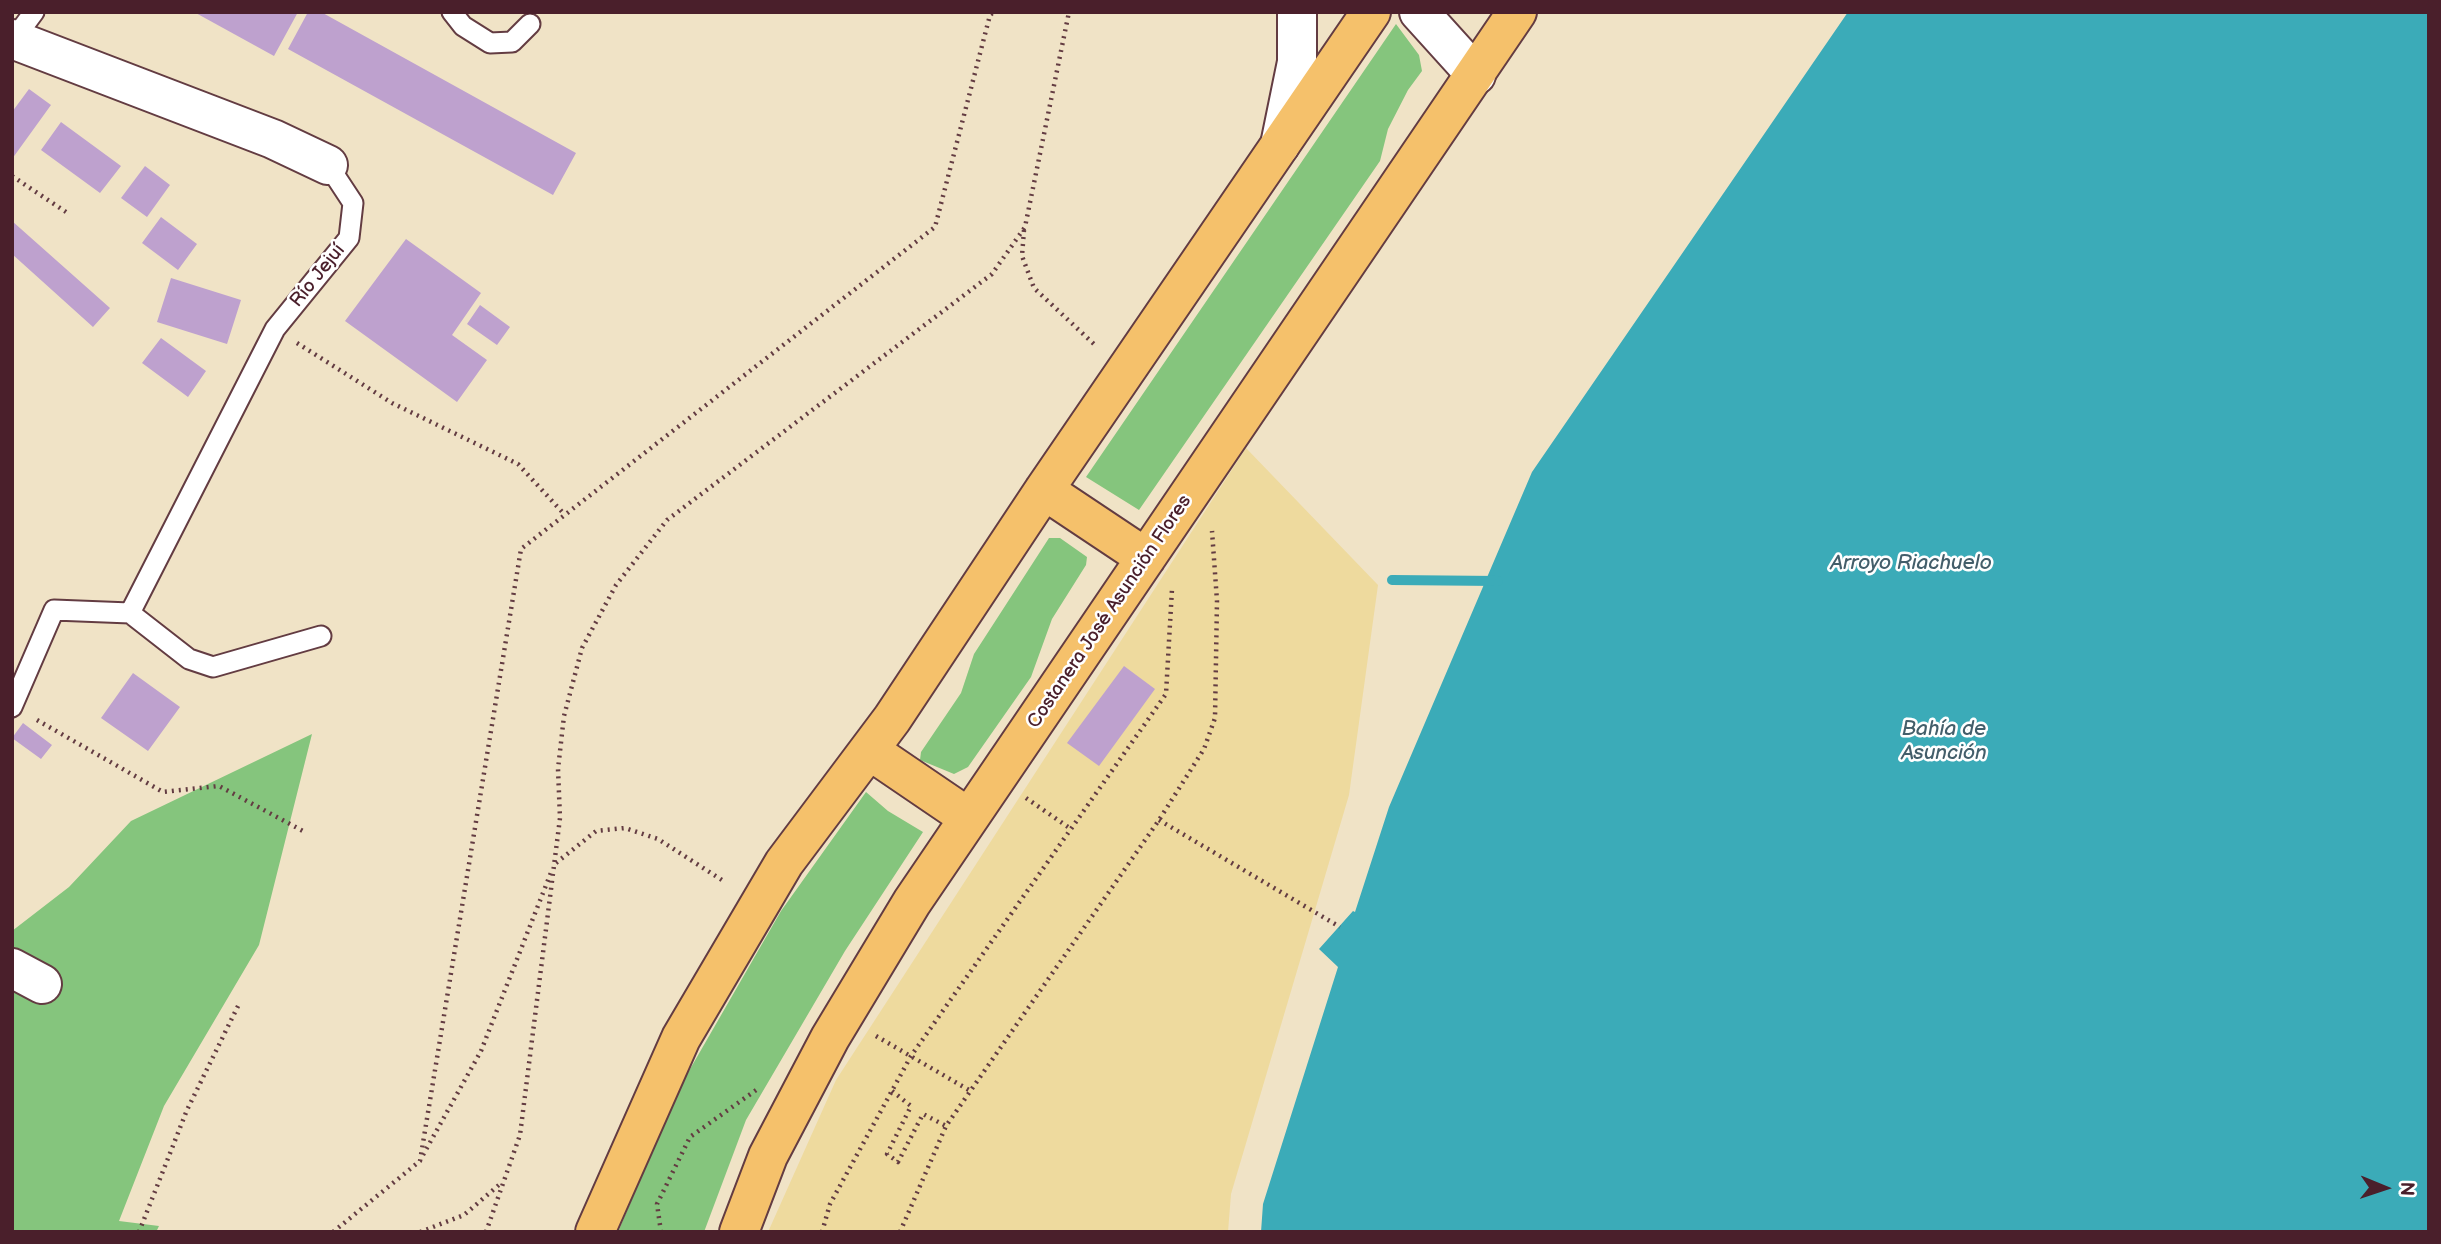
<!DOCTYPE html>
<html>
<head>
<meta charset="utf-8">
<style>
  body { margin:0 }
  #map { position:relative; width:2441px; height:1244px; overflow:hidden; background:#f0e3c6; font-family:"Balsamiq Sans",sans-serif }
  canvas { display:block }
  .frame { position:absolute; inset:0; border:14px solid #4a1f2b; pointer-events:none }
  .north { position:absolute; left:2350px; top:1153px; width:70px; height:70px; -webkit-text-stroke:5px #fff; paint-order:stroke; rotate:92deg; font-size:19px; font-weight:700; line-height:28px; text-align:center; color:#4a1f2b }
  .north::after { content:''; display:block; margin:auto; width:24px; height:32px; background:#4a1f2b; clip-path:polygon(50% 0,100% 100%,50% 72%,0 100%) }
</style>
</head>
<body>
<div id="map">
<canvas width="2441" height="1244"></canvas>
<div class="frame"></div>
<div class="north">N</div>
</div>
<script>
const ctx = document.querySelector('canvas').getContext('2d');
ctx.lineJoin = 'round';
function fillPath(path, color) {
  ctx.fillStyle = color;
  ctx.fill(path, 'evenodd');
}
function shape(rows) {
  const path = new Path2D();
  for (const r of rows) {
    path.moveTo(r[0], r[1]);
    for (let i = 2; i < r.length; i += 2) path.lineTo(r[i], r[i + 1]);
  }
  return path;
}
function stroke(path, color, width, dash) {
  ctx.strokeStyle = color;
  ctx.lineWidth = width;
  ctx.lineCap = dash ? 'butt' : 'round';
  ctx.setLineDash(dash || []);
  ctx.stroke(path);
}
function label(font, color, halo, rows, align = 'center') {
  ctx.font = font + ' "Balsamiq Sans",sans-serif';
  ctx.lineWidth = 5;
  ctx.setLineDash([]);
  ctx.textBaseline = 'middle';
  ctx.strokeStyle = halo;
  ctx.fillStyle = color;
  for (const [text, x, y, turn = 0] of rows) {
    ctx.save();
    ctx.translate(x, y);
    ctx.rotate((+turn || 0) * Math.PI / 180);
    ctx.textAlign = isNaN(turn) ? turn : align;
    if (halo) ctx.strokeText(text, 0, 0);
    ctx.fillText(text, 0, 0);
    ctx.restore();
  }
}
const green = shape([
  [1396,24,1419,55,1422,71,1408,90,1388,129,1380,161,1139,510,1086,477],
  [1049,538,1060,538,1087,557,1086,565,1052,619,1031,677,968,767,954,774,920,760,921,752,961,693,974,654],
  [312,734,259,945,164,1106,119,1221,159,1226,156,1232,12,1232,12,931,69,887,131,821],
  [866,792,888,811,923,832,845,951,746,1120,704,1232,618,1232,678,1090,781,911]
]);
const sand = shape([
  [1246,448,1378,585,1349,795,1231,1194,1228,1232,768,1232,836,1080]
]);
const water = shape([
  [1848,12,2429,12,2429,1232,1261,1232,1263,1204,1338,967,1319,949,1353,911,1355,912,1389,807,1532,472]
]);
const stream = shape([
  [1392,580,1498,581]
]);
const building = shape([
  [194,12,298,12,274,56],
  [308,12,321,12,576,153,553,195,288,49],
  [29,89,51,105,12,159,12,112],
  [61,122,121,166,100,193,41,150],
  [145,166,170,185,147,217,121,198],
  [161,217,197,244,178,270,142,243],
  [12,221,110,308,93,327,12,254],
  [406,239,481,293,452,335,487,360,457,402,345,321],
  [171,278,241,300,227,344,157,322],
  [480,305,510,327,497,345,467,324],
  [161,338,206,371,188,397,142,363],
  [1124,666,1155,689,1099,766,1067,743],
  [133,673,180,707,148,751,101,718],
  [23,723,52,745,41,759,12,738]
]);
const path = shape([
  [12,176,66,212],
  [1024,230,1022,256,1034,288,1096,346],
  [297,343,392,403,518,464,565,515],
  [37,720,163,792,219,786,303,831],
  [1026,798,1071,829],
  [1159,820,1340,927],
  [556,863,596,831,625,828,658,839,725,882],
  [876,1036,969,1090],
  [892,1091,911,1106,887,1154,898,1162,923,1114,946,1126],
  [423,1155,481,1051,552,870],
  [139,1232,187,1110,239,1004],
  [333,1232,420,1161,521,549,935,227,990,15,994,12],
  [420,1232,464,1215,500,1184],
  [486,1232,520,1135,560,818,558,769,564,716,582,648,616,585,667,520,992,274,1025,227,1069,12],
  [661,1232,657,1204,690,1137,759,1088],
  [822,1232,830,1204,911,1056,1166,694,1172,589],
  [900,1232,946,1126,1159,820,1204,749,1215,718,1217,601,1212,531]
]);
const lane = shape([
  [452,12,463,26,490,43,512,42,530,24],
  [14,39,34,12],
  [130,613,275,329,349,238,353,203,328,165],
  [12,707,54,610,130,613,189,659,213,667,321,636]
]);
const street = shape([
  [1419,12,1476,75],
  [12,39,273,139,328,165],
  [1280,145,1297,62,1297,12],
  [12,968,42,984]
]);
const highway = shape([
  [1044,490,1146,558],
  [869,750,969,818],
  [595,1232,681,1038,784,863,892,719,1044,490,1371,12],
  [739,1232,768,1156,830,1038,912,902,1517,12]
]);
const streetNames = [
  ["Río Jejuí",318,276,-51],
  ["Costanera José Asunción Flores",1110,612,-56]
];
const waterNames = [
  ["Arroyo Riachuelo",1911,564],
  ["Bahía de",1944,730],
  ["Asunción",1944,754]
];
fillPath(green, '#85c57d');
fillPath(sand, '#eeda9e');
fillPath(water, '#3babb8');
stroke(stream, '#3babb8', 10);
fillPath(building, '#bea1ce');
stroke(lane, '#633c42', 23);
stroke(street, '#633c42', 42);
stroke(highway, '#633c42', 42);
stroke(path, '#633c42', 4.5, [2, 5]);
stroke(lane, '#fff', 19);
stroke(street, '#fff', 38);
stroke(highway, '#f5c16b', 38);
label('19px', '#4a1f2b', '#fff', streetNames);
label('italic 21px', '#435e6a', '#fff', waterNames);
</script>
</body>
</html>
